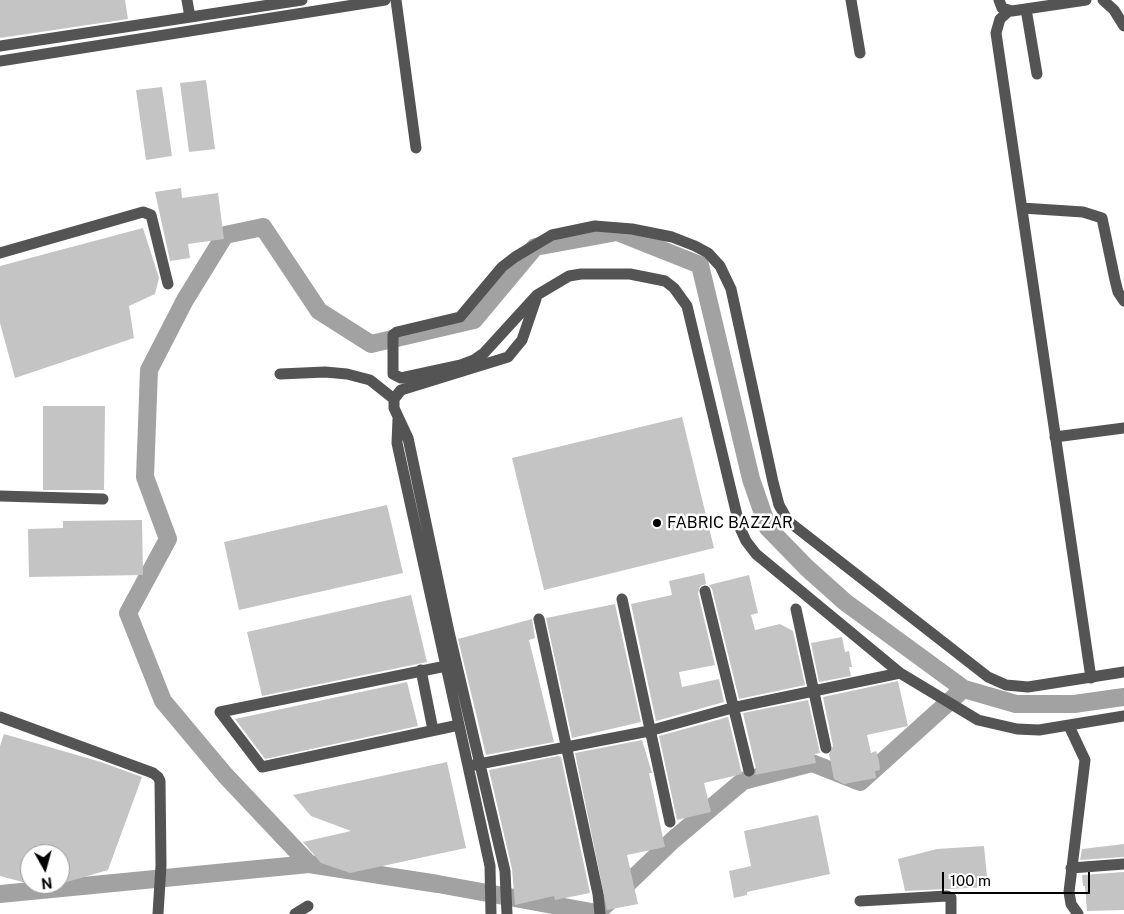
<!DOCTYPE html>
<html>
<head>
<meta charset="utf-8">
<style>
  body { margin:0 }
  #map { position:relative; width:1124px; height:914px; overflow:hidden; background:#fff; font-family:"Public Sans",sans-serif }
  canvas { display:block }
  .north { position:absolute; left:20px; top:844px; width:50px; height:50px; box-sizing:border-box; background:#fff; border:1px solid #999; border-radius:50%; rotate:173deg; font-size:14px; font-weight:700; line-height:20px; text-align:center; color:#000 }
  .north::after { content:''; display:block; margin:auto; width:18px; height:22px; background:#000; clip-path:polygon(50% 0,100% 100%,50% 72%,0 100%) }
  .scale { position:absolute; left:942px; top:872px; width:148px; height:22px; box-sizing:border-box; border:2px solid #000; border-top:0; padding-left:6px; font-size:15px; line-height:18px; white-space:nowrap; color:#000; -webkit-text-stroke:4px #fff; paint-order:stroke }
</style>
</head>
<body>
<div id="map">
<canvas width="1124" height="914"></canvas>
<div class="north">N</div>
<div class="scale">100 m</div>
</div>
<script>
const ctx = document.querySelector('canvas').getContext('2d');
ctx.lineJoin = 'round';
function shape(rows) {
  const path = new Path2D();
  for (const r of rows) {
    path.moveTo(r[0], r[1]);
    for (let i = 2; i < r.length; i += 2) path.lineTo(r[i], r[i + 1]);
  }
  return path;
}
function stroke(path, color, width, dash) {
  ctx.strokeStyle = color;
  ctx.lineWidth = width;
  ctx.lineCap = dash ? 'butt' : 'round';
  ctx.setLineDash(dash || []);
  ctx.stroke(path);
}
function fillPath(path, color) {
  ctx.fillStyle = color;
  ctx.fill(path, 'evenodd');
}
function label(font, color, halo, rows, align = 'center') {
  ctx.font = font + ' "Public Sans",sans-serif';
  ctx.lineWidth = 5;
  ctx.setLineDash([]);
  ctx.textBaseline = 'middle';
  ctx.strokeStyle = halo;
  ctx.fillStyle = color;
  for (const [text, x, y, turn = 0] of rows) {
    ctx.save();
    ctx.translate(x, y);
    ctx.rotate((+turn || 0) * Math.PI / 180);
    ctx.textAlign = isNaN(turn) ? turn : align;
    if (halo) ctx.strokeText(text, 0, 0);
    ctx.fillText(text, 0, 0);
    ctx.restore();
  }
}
const river = shape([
  [309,864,438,884,597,913,673,840,743,781,812,763,860,782,961,691],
  [0,894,309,864,225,775,163,701,128,613,168,539,145,477,149,370,185,300,225,235,263,227,319,311,371,344,474,320,535,247,617,232,700,265,751,479,768,528,807,568,845,602,964,689,1016,704,1074,704,1124,697]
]);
const building = shape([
  [0,0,125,0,128,19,0,38],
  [206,80,215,149,189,152,180,83],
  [162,87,172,156,146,160,136,90],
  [181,188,182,198,218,193,224,239,188,244,190,258,170,261,155,192],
  [143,228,159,278,155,294,129,306,134,338,15,378,0,323,0,266],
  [43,406,105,406,104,490,43,490],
  [682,417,714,548,544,590,512,458],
  [387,505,403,573,239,610,224,542],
  [142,520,143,575,29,577,28,529,63,528,63,521],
  [704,573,706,584,700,586,698,593,715,665,679,672,682,687,719,679,724,702,656,721,631,604,672,595,669,581],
  [749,575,758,613,751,615,755,630,780,624,793,631,805,685,739,699,712,589,709,585],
  [411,595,427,662,262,696,247,632],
  [615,604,641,722,572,738,546,618],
  [532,619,535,638,529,640,554,742,486,755,458,639],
  [842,637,845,652,849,651,852,667,849,667,851,676,819,682,811,643],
  [898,681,908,726,867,735,871,753,876,751,879,761,880,770,875,771,876,778,844,784,834,779,829,754,833,746,823,697],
  [407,682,418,726,265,759,235,719],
  [808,700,820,753,814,754,816,763,755,775,756,769,743,713],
  [728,717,742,774,704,783,711,812,677,820,659,736],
  [4,734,101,762,142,777,108,870,60,884,60,854,30,854,30,884,0,876,0,746],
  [642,740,652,773,649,773,665,847,627,855,638,904,607,910,575,753],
  [558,756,561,757,590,893,555,900,554,896,515,905,512,869,489,770],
  [447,762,466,848,350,873,321,863,303,842,351,831,311,816,293,795],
  [818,815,830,874,747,892,747,895,734,898,729,871,751,866,744,831],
  [1124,844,1124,857,1080,860,1082,849],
  [984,846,988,887,905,891,898,859,937,849],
  [1124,872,1124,910,1087,911,1085,886,1083,886,1082,875]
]);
const minor = shape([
  [187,0,190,17],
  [396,0,416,148],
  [851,0,860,53],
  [999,0,1002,8,1012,11,1086,0],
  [1103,0,1114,10,1124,26],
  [1026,9,1037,74],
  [1009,11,1000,19,996,33,1091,678],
  [0,46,302,0],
  [0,61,385,0],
  [1022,208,1083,212,1102,218,1115,280,1118,292,1124,301],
  [0,253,143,212,151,215,168,284],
  [280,374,325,372,347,374,370,380,394,399],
  [398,419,397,443,490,866,491,914],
  [1055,437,1124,428],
  [0,496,103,499],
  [705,591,749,771],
  [622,599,670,822],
  [796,609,826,748],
  [539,619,598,894,600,914],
  [446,666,220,712,262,767,459,725],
  [421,670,433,730],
  [1124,672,1028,687,1006,685,988,677,788,521,779,505,773,482,731,289,720,266,708,253,695,246,672,237,632,229,595,226,552,235,515,257,502,267,460,317,397,332,393,335,393,374,401,378,461,365,474,360,484,353,537,295,569,276,581,274,630,274,665,281,674,288,687,306,740,528,746,541,756,554,900,673,978,720,1017,729,1039,730,1124,716],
  [0,717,153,773,158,777,160,781,161,865,158,914],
  [1069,726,1085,760,1069,892,1071,904,1078,914],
  [474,765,649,731,732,708,900,673],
  [1071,868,1124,864],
  [860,901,947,896,951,898,951,914],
  [295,914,308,906],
  [507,914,505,871,449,632,408,438,394,408,394,399,401,390,508,357,522,340,536,299]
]);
const markers = [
  [657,523,5,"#000"]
];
const poiNames = [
  ["FABRIC BAZZAR",667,523]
];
stroke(river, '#a2a2a2', 18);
fillPath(building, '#c4c4c4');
stroke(minor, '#545454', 11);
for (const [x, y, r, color] of markers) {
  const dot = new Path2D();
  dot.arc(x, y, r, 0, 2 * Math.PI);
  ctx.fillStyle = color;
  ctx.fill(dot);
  stroke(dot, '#fff', 2);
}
label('16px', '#000', '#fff', poiNames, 'left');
</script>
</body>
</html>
